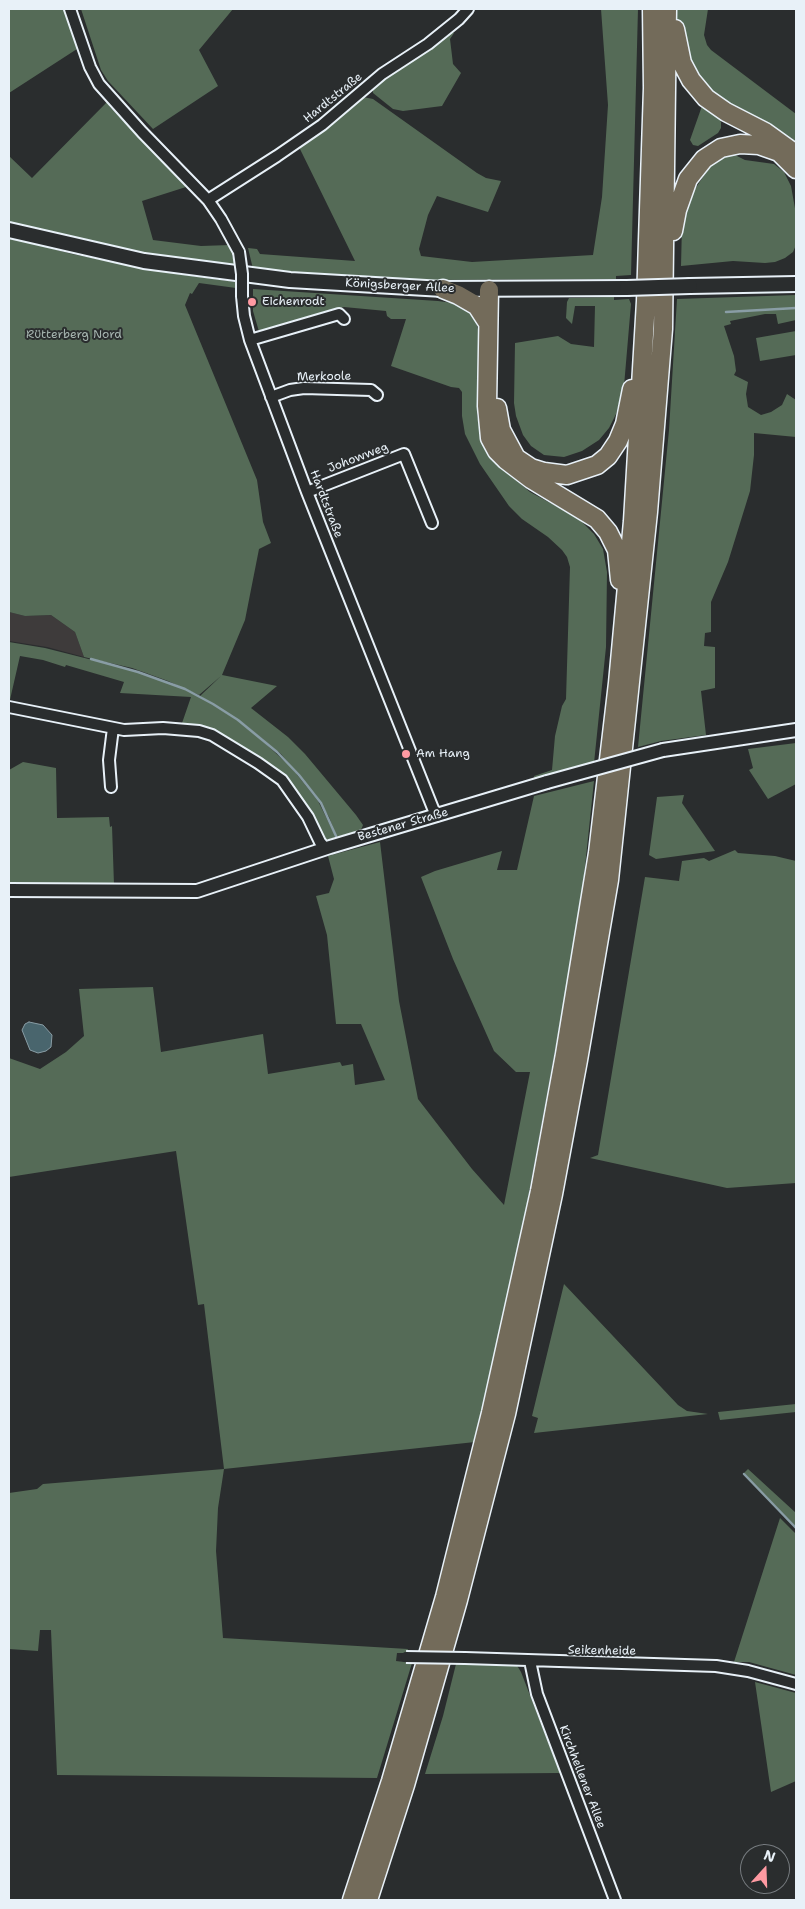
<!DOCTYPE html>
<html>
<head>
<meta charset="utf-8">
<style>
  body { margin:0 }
  #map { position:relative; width:805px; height:1909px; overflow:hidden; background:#2a2d2e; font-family:"Shantell Sans",sans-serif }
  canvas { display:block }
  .frame { position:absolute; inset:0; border:10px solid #e8f1f8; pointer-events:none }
  .north { position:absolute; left:740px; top:1844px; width:50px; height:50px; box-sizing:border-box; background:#2a2d2e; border:1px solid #767b7f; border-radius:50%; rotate:20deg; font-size:14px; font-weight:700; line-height:20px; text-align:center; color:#e8f1f8 }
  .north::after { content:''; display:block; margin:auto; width:18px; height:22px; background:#ff9aa2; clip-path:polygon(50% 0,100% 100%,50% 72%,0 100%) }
</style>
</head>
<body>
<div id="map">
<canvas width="805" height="1909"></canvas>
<div class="frame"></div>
<div class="north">N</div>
</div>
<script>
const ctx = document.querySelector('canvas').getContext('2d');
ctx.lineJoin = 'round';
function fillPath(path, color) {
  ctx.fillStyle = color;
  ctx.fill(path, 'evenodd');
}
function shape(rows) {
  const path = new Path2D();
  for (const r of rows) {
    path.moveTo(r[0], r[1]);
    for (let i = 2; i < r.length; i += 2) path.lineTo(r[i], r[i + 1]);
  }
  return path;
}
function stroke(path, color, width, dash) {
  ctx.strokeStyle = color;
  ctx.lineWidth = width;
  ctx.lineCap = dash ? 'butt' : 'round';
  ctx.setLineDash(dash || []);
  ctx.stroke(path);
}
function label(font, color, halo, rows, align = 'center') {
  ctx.font = font + ' "Shantell Sans",sans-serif';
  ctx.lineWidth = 4;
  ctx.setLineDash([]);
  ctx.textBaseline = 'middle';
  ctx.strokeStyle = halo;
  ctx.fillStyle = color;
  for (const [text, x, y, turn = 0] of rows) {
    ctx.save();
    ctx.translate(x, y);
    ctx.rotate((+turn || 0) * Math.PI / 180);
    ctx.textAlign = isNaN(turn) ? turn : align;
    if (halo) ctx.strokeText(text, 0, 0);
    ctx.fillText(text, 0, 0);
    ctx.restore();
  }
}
const built = shape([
  [9,612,25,616,51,615,75,632,84,657,47,647,9,641]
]);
const green = shape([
  [9,9,64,9,77,49,9,93],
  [81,9,233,9,199,50,218,86,153,129,108,81,101,70],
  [601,9,638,9,631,275,616,276,616,279,426,280,324,276,253,269,248,248,257,249,260,254,355,261,299,147,330,126,363,97,373,99,477,173,486,178,501,181,488,212,437,196,428,215,419,249,421,256,472,262,593,255,602,197,608,105],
  [676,9,708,9,704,35,707,45,711,50,796,114,796,149,701,87,677,29],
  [451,32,454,33,450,39,453,64,461,73,442,106,403,111,393,109,373,93,373,88],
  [107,102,110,107,186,187,142,201,153,240,201,246,230,245,235,267,158,256,93,243,9,222,9,156,32,178],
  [702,106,718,117,721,122,721,128,718,133,698,146,693,145,690,140],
  [728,155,735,155,745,160,774,164,784,172,791,186,796,214,796,245,793,252,785,258,775,262,765,263,733,261,681,266,682,225,691,195,711,165,719,159],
  [9,237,72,254,164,272,236,282,236,288,199,283,192,294,190,293,185,305,257,480,263,522,271,543,259,549,245,620,222,675,277,686,251,708,288,737,305,754,356,815,363,825,361,830,337,837,329,817,316,795,281,754,243,723,200,696,221,676,199,695,168,681,132,668,84,657,75,632,51,615,25,616,9,612],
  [253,289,438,301,460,304,475,314,479,335,477,415,482,438,496,461,509,474,530,492,578,518,594,534,603,549,607,572,606,647,594,763,535,781,534,776,552,770,555,736,562,706,566,699,570,567,567,557,562,550,548,537,522,519,509,506,480,464,465,434,462,416,462,392,459,388,451,387,391,366,406,319,391,319,387,316,386,311,344,307,260,335,253,311],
  [796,295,796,320,778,324,776,314,765,314,730,321,731,324,724,326,734,356,736,371,734,375,748,382,746,394,748,407,761,415,771,412,782,405,787,394,796,400,796,437,754,433,754,455,750,491,728,562,711,602,711,632,705,633,704,646,715,647,715,688,701,691,706,735,661,741,638,747,669,430,677,299],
  [614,297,614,300,629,299,631,304,624,386,616,414,609,428,599,440,582,451,564,457,544,455,531,446,523,435,516,416,514,403,515,343,558,336,571,344,594,347,595,306,575,306,572,324,566,318,567,302,569,298],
  [796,331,796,355,760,361,756,338],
  [9,642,45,648,132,670,184,689,211,703,247,727,291,767,318,801,336,837,327,840,321,835,277,771,181,726,191,697,120,693,124,682,66,665,65,667,43,660,20,656,9,704],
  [796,743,796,784,768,799,749,770,753,768,748,749],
  [23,762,56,768,57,818,109,817,110,827,112,826,114,885,9,887,9,770],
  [594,781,580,914,520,1242,475,1442,224,1469,218,1508,216,1551,223,1638,408,1649,407,1653,397,1653,396,1661,412,1663,377,1778,57,1775,51,1630,40,1630,38,1651,9,1649,9,1493,37,1489,43,1484,224,1469,204,1304,198,1305,176,1151,9,1177,9,1058,40,1069,66,1052,84,1036,79,989,153,987,161,1052,263,1034,268,1074,340,1062,342,1066,353,1064,355,1085,385,1080,361,1024,336,1024,327,935,316,896,329,893,334,879,328,856,380,842,399,1001,418,1099,472,1169,504,1205,530,1072,516,1072,494,1051,453,959,421,877,435,871,502,851,497,870,517,870,534,796],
  [684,795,682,803,715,851,656,859,649,855,657,797],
  [735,850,738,853,775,856,796,861,796,1183,727,1188,590,1158,598,1155,645,877,679,881,682,861,704,858,709,861],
  [564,1284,678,1405,687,1411,708,1414,534,1433,538,1418,532,1416],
  [796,1404,796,1412,720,1420,718,1412],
  [748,1469,796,1513,796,1527,744,1473],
  [780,1518,796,1534,796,1675,749,1662,734,1662],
  [456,1664,516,1664,521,1672,560,1773,425,1774,443,1716],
  [755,1682,796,1693,796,1781,771,1792]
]);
const water = shape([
  [29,1022,43,1025,52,1035,51,1047,46,1051,38,1053,30,1050,22,1030,25,1024,29,1022]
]);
const stream = shape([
  [726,312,796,308],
  [91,659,138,672,185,689,213,704,238,720,277,752,299,775,321,803,336,836],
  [744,1474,796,1528]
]);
const minor = shape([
  [70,9,90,67,99,84,142,132,208,200,221,219,239,252],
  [208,200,277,156,322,125,382,74,428,44,459,19,468,9],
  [242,296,244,316,250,340,307,492,436,816],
  [250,340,339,314,344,319],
  [271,397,290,390,304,388,371,390,377,395],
  [307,492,404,454,432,523],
  [9,707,124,730,163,728,199,731,212,735,258,763,282,780,308,817,320,842,325,848],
  [111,787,109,760,113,728],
  [465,1658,716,1666,748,1671,796,1684],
  [530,1661,537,1694,615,1900]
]);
const tertiary = shape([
  [663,750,796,730],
  [9,890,197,891,330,847,547,782]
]);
const secondary = shape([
  [9,230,144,261,290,280,443,289,627,288],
  [690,286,796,284]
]);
const motorway = shape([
  [675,29,682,63,691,80,706,98,726,112,765,132,790,150],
  [673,231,677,210,688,179,704,159,721,148,740,144,759,145,779,152,796,169],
  [443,289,458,295,477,306,488,323],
  [489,290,487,406,490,438,497,451,506,460,531,479,597,519,608,532,617,550,620,580],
  [497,408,501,430,516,458,531,468,544,472,567,475,597,465,608,456,618,441,625,424,632,389],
  [352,1900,391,1781,445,1597,491,1413,540,1191,565,1054,598,853,618,683,633,521,646,301,653,88,652,9],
  [368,1900,405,1785,458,1600,506,1414,553,1194,578,1060,609,880,648,512,663,329,667,9]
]);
const minorBridge = shape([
  [239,252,242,274,242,296],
  [406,1657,465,1658]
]);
const tertiaryBridge = shape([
  [547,782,663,750]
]);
const secondaryBridge = shape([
  [627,288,690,286]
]);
const markers = [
  [252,302,5,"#ff9aa2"],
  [406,754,5,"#ff9aa2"]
];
const streetNames = [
  ["Hardtstraße",333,98,-39],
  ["Königsberger Allee",400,286,3],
  ["Merkoole",324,377,-1],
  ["Johowweg",358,458,-21],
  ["Hardtstraße",326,504,69],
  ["Bestener Straße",403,825,-16],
  ["Seikenheide",602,1651,1],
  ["Kirchhellener Allee",582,1777,69]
];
const poiNames = [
  ["Eichenrodt",262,302],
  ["Am Hang",416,754]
];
const parkNames = [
  ["Rütterberg Nord",74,335]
];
fillPath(built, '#3e3b3b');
fillPath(green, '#556b57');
fillPath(water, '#49656d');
stroke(water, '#899da5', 1);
stroke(stream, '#899da5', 2.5);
stroke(minor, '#e8f1f8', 14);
stroke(tertiary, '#e8f1f8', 16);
stroke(secondary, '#e8f1f8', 18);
stroke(motorway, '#e8f1f8', 21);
stroke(minor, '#2a2d2e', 10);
stroke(tertiary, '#2a2d2e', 12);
stroke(secondary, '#2a2d2e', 14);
stroke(motorway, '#736b5a', 18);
stroke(minorBridge, '#e8f1f8', 14, []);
stroke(tertiaryBridge, '#e8f1f8', 16, []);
stroke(secondaryBridge, '#e8f1f8', 18, []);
stroke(minorBridge, '#2a2d2e', 10);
stroke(tertiaryBridge, '#2a2d2e', 12);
stroke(secondaryBridge, '#2a2d2e', 14);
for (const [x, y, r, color] of markers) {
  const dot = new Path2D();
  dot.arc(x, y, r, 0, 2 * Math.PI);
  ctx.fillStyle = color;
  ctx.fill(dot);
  stroke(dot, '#2a2d2e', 2);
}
label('12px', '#e8f1f8', '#2a2d2e', streetNames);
label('12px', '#e8f1f8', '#2a2d2e', poiNames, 'left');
label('12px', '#a6b5b0', '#2a2d2e', parkNames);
</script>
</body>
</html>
